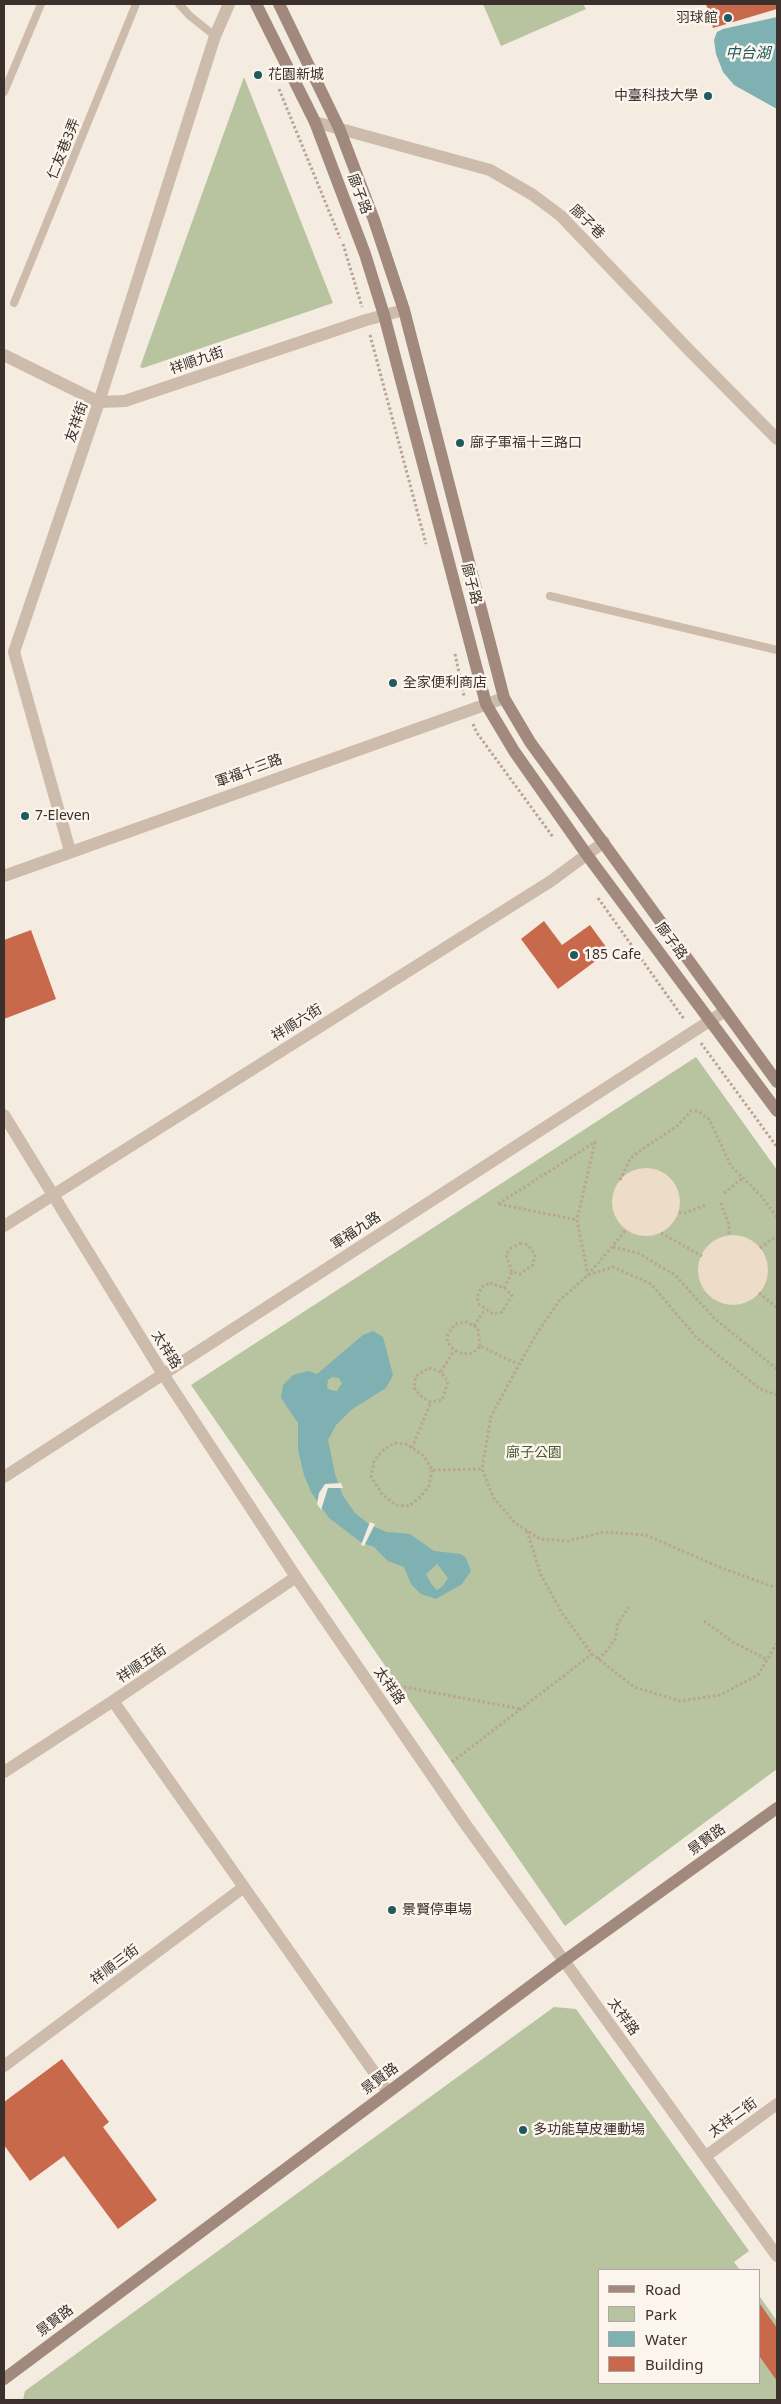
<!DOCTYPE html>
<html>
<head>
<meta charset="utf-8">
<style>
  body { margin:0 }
  #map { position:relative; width:781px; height:2404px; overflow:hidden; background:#f4ebe1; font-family:"Noto Sans",sans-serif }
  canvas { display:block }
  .frame { position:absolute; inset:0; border:5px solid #3b302b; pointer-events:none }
  .legend { position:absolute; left:598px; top:2269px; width:162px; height:115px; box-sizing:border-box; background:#fbf5ee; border:1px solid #aea6a0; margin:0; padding:6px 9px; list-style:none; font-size:15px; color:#3b302b }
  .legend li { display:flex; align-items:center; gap:10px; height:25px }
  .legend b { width:25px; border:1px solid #aea6a0 }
</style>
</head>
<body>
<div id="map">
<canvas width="781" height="2404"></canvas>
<div class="frame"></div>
<ul class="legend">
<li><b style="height:6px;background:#a18a7d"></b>Road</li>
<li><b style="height:14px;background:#b8c4a0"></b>Park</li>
<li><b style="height:14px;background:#7fb0b2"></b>Water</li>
<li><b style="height:14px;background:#c8694b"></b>Building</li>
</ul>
</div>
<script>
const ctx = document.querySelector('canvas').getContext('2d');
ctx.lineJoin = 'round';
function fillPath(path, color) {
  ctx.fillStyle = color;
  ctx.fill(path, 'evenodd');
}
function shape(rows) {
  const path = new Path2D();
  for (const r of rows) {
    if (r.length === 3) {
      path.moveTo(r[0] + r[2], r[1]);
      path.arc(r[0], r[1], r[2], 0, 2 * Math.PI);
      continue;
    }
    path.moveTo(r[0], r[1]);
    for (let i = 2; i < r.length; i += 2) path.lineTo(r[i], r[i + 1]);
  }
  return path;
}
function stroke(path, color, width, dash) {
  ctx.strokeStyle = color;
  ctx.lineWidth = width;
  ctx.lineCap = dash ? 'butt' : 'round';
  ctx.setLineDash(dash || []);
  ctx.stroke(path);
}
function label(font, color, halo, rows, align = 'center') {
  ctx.font = font + ' "Noto Sans","Noto Sans TC",sans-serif';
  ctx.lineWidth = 5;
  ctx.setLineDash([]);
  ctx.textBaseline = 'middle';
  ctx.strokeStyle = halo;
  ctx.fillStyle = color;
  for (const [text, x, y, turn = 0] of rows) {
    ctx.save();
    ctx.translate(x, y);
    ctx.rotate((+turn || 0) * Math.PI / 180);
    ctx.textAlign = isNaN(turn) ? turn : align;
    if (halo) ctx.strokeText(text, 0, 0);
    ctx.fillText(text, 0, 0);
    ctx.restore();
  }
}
const green = shape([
  [483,4,583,4,586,9,501,46],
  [244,77,333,303,143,368,140,367],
  [696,1057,777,1170,777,1769,565,1926,191,1385],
  [554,2007,576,2009,749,2251,734,2262,740,2270,600,2270,600,2383,760,2383,760,2297,777,2321,777,2400,23,2400,25,2391]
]);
const plaza = shape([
  [646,1202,34],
  [733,1270,35]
]);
const water = shape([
  [777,17,777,109,734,85,723,72,716,54,714,40,717,32,723,29],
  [373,1331,383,1337,393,1375,386,1388,351,1410,336,1425,328,1440,335,1474,343,1496,355,1513,370,1525,387,1532,410,1534,434,1551,461,1554,466,1558,471,1571,462,1584,436,1599,421,1594,411,1584,404,1567,388,1561,374,1547,362,1543,329,1518,311,1492,304,1475,298,1449,298,1423,281,1398,283,1385,293,1375,308,1371,317,1374,363,1335],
  [332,1377,339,1378,342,1383,337,1391,330,1390,327,1387,328,1380],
  [437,1564,448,1578,443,1586,437,1590,432,1585,426,1574]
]);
const pier = shape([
  [341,1483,343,1488,328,1488,321,1510,317,1504,319,1493,325,1484],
  [370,1522,375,1524,364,1546,361,1545]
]);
const building = shape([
  [706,4,777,4,777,9,713,28],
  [544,921,562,945,590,925,609,951,558,989,521,939],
  [31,930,56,999,4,1019,4,940],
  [62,2059,109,2122,103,2127,157,2200,118,2229,64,2156,30,2181,4,2145,4,2102],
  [760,2304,777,2328,777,2381,760,2357]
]);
const path = shape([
  [279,89,340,238],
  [343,244,362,307],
  [370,335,426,544],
  [455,654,464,696],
  [473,724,477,733,553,837],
  [598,898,684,1019],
  [701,1043,777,1147],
  [620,1180,630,1159,638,1152,677,1126,691,1111,698,1111,709,1119,731,1166,761,1196,777,1217],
  [724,1193,743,1178],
  [721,1203,729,1225,729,1236],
  [498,1204,595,1142,577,1220,588,1275],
  [499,1204,577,1220],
  [679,1212,685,1213,705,1205],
  [661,1233,702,1256],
  [520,1243,528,1245,535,1255,533,1265,520,1274,512,1272,506,1255,510,1249,520,1243],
  [613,1247,638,1253,675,1275,715,1319,777,1369],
  [760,1248,777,1236],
  [588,1275,626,1230],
  [490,1283,504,1288,512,1295,502,1312,493,1314,479,1304,477,1296,482,1287,490,1283],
  [504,1288,512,1272],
  [759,1293,777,1308],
  [474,1326,485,1309],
  [480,1346,478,1328,467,1322,455,1324,448,1334,447,1342,454,1350,463,1354,473,1353,480,1346,518,1364],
  [429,1368,441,1372,448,1382,442,1400,431,1402,422,1397,414,1388,416,1376,429,1368],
  [441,1372,454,1350],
  [777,1395,760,1389,697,1338,651,1284,613,1267,588,1275,559,1301,535,1336,491,1416,482,1469,493,1497,515,1523,540,1539,568,1541,604,1532,646,1535,719,1567,771,1586,777,1586],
  [412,1448,431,1402],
  [432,1470,429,1486,420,1497,409,1506,396,1505,382,1494,371,1476,374,1461,382,1451,394,1443,406,1444,424,1456,432,1470,482,1469],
  [527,1531,541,1575,562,1613,592,1654,634,1687,680,1701,720,1695,758,1675,777,1643],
  [704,1621,733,1642,768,1660],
  [598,1659,605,1653,615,1639,618,1623,629,1607],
  [399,1686,521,1709],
  [452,1762,592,1654]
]);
const lane = shape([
  [179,4,190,16,215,36],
  [4,92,41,4],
  [14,303,136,4],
  [550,596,777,650]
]);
const street = shape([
  [315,122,490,170,533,195,561,216,688,349,777,439],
  [4,355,99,402,125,401,366,320,404,310],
  [70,851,14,652,99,402,215,36,229,4],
  [4,876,504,698],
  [4,1115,163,1374,296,1577,466,1825,777,2256],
  [4,1226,551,881,604,842],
  [4,1477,725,1011],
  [113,1701,388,2092],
  [4,1772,113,1701,296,1577],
  [4,2066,244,1887],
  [706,2156,777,2104]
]);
const secondary = shape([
  [256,4,315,122,365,254,384,315,486,704,514,751,587,855,777,1111],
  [279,4,339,128,374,220,404,310,504,698,530,742,777,1082],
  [4,2379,564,1961,777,1808]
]);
const markers = [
  [728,18,5,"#1f5a5e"],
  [258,75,5,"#1f5a5e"],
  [708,96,5,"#1f5a5e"],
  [460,443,5,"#1f5a5e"],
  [393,683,5,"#1f5a5e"],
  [25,816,5,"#1f5a5e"],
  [574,955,5,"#1f5a5e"],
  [392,1910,5,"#1f5a5e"],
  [523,2130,5,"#1f5a5e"]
];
const poiNames = [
  ["羽球館",718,18,"right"],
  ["花園新城",268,75],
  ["中臺科技大學",698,96,"right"],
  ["廍子軍福十三路口",470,443],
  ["全家便利商店",403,683],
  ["7-Eleven",35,816],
  ["185 Cafe",584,955],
  ["景賢停車場",402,1910],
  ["多功能草皮運動場",533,2130]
];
const streetNames = [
  ["仁友巷3弄",64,149,-68],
  ["廍子路",359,194,69],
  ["廍子巷",587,222,45],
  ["祥順九街",197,361,-19],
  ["友祥街",77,422,-71],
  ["廍子路",471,584,75],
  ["軍福十三路",249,771,-20],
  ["廍子路",671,941,53],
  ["祥順六街",297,1023,-32],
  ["軍福九路",356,1231,-33],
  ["太祥路",166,1350,58],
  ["祥順五街",142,1664,-34],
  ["太祥路",389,1686,55],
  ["景賢路",707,1840,-36],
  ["祥順三街",115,1965,-37],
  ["太祥路",623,2017,54],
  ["景賢路",380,2079,-37],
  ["太祥二街",733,2118,-36],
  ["景賢路",55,2321,-37]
];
const parkNames = [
  ["廍子公園",534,1453]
];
const waterNames = [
  ["中台湖",748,54]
];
fillPath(green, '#b8c4a0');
fillPath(plaza, '#ecdcc8');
fillPath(water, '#7fb0b2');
fillPath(pier, '#f4ebe1');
fillPath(building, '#c8694b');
stroke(path, '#b9a596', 3, [2.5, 2.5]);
stroke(lane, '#cdbbac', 8);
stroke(street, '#cdbbac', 12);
stroke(secondary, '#a18a7d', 12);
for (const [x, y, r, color] of markers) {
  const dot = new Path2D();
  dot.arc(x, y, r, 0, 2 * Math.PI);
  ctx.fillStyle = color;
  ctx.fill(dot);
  stroke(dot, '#fbf5ee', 2);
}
label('14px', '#3b302b', '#fbf5ee', poiNames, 'left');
label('14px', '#3b302b', '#fbf5ee', streetNames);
label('14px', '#4a5a2e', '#fbf5ee', parkNames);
label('italic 15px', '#1f5a5e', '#fbf5ee', waterNames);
</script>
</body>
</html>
